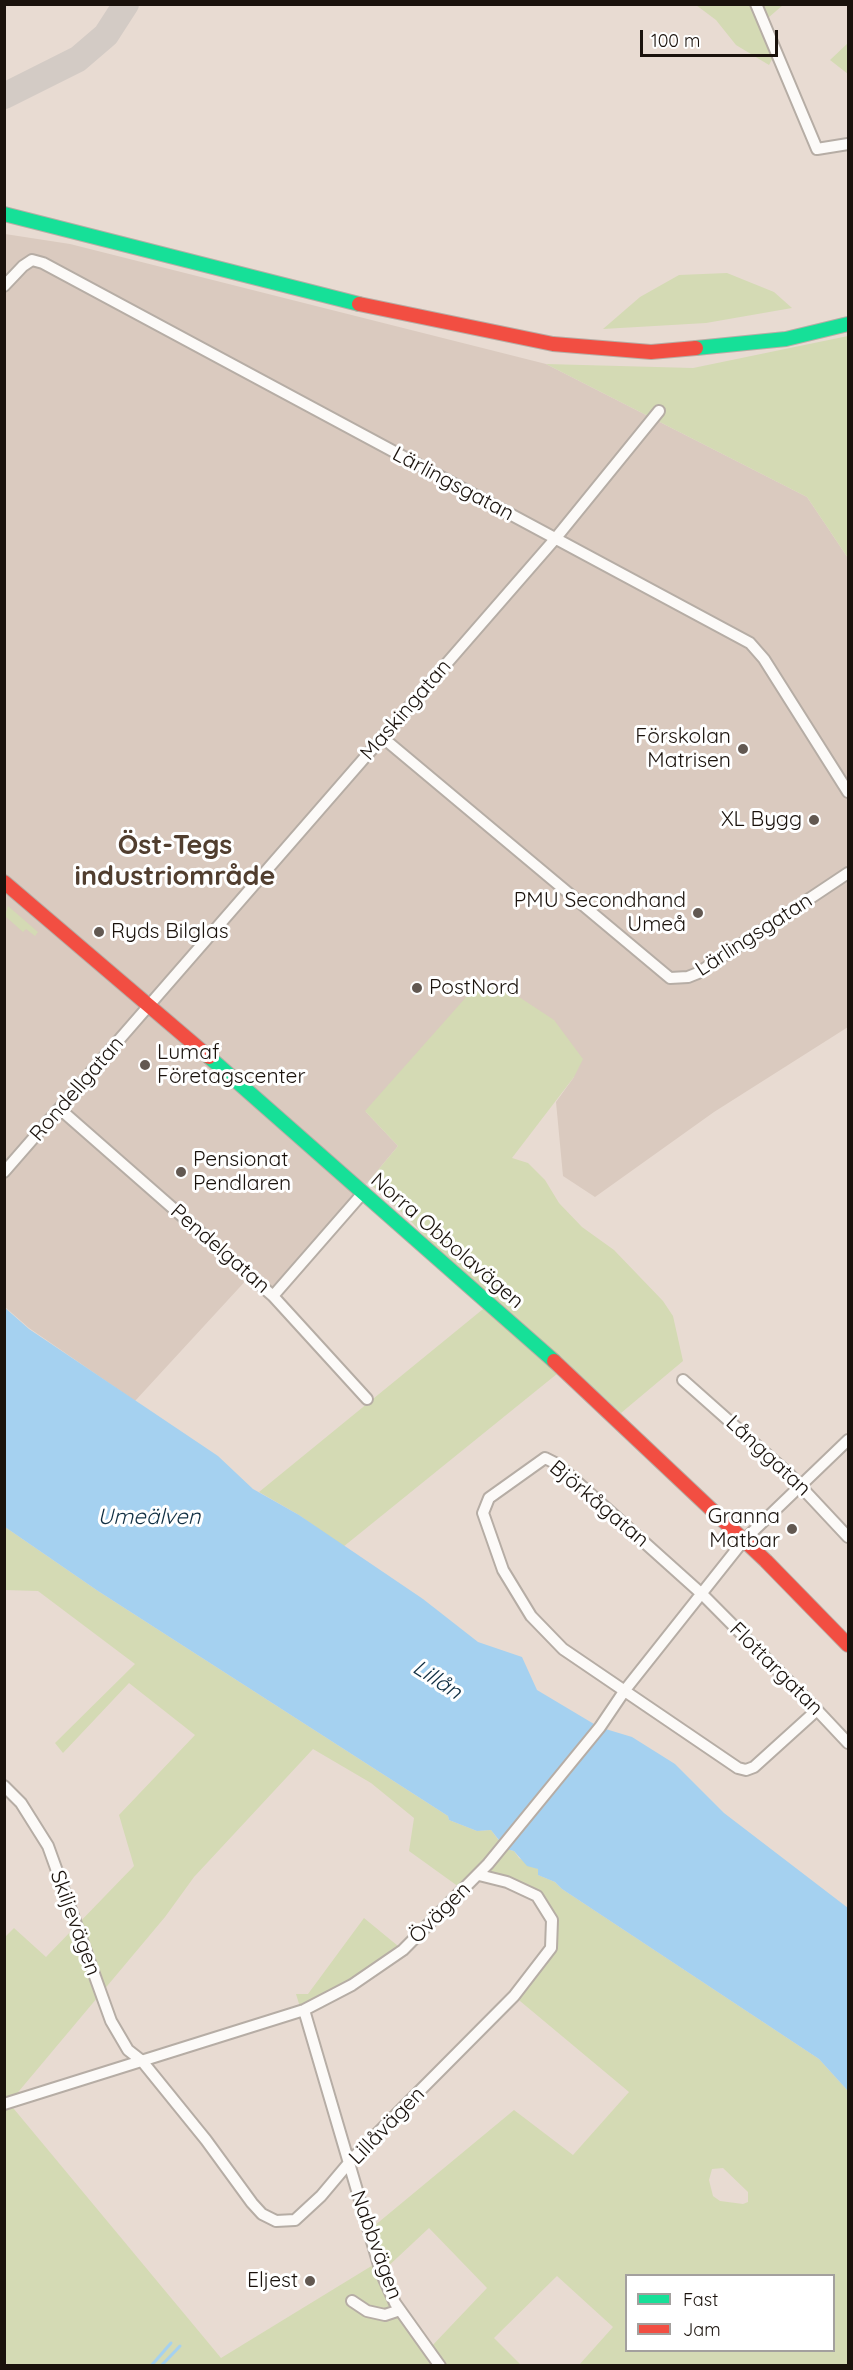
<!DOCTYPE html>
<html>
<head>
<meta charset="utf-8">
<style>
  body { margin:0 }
  #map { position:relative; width:853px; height:2370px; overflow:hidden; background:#e8dbd2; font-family:Quicksand,sans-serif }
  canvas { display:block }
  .frame { position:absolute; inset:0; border:6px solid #1a120c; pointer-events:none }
  .legend { position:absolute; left:625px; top:2274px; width:210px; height:78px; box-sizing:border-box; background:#fff; border:2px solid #a3a09e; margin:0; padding:8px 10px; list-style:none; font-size:18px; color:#1a120c }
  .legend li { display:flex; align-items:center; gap:12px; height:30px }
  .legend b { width:30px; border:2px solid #a3a09e }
  .scale { position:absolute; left:640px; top:30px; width:138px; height:27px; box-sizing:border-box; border:3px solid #1a120c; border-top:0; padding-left:8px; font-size:18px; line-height:21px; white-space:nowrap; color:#1a120c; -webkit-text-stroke:4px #fff; paint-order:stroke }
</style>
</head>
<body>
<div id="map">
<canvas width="853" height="2370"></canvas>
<div class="frame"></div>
<ul class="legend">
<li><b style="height:8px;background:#16e098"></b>Fast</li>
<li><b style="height:8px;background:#f24e42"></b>Jam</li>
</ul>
<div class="scale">100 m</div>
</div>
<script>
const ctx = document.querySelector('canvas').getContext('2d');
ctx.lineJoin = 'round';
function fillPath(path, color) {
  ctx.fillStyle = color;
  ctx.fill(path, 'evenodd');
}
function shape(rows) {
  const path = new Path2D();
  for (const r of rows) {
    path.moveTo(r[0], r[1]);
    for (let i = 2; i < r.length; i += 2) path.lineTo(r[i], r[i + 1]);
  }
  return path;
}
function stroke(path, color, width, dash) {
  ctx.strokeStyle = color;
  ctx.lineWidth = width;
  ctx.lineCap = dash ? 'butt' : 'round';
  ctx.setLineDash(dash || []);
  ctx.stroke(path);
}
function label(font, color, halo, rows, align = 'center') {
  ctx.font = font + ' Quicksand,sans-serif';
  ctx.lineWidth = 6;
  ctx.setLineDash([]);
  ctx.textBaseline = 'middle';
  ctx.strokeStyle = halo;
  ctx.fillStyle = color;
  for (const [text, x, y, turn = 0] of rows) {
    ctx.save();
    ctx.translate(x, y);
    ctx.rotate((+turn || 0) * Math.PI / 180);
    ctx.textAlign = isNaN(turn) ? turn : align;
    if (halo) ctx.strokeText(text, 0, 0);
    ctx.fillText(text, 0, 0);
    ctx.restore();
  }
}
const industrial = shape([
  [5,234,70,244,546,364,807,497,848,558,848,1027,714,1112,595,1197,563,1176,556,1102,574,1077,366,1112,398,1146,273,1296,250,1276,135,1401,29,1328,5,1307]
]);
const green = shape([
  [696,5,783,5,768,18,776,52,769,65,736,45,716,20],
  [848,43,848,74,830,60],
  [727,273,774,292,792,308,706,323,603,329,640,297,679,275],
  [848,336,848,558,807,497,546,364,693,368],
  [8,906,38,932,35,936,26,929,23,932,5,916],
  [493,984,513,993,554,1020,583,1059,574,1077,512,1158,528,1163,545,1180,559,1203,582,1227,614,1250,663,1301,673,1316,683,1361,621,1413,568,1365,343,1547,299,1515,259,1492,488,1305,407,1217,368,1182,398,1146,365,1111,468,995],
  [5,1527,98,1591,448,1816,449,1820,477,1831,491,1830,500,1842,459,1887,409,1851,414,1818,371,1783,313,1749,194,1877,165,1917,9,2103,221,2358,378,2262,368,2231,514,2110,573,2155,629,2092,514,1996,534,1971,553,1935,537,1896,479,1875,506,1849,514,1851,519,1858,538,1869,538,1875,555,1882,562,1889,819,2059,848,2091,848,2365,579,2365,613,2327,557,2276,494,2338,521,2365,8,2365,4,2360,5,1937,14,1928,46,1957,134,1866,119,1815,195,1735,129,1683,63,1753,55,1743,135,1664,38,1591,5,1590],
  [723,2168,748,2192,748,2202,743,2204,720,2201,713,2196,709,2180,712,2169],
  [429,2228,487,2288,429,2349,382,2272],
  [626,2276,834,2276,834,2350,626,2350],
  [364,1918,398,1946,348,1982,300,2007,296,1994,308,1994]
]);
const water = shape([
  [4,1307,29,1329,218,1456,253,1489,299,1515,423,1599,478,1642,522,1657,537,1690,599,1727,632,1737,675,1764,724,1813,848,1908,848,2091,819,2059,562,1889,555,1882,538,1875,538,1869,527,1866,514,1851,506,1849,491,1830,477,1831,449,1820,448,1816,98,1591,5,1527]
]);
const stream = shape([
  [151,2366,171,2343],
  [161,2366,180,2346]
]);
const taxiway = shape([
  [4,96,78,59,106,35,126,4]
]);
const street = shape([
  [756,4,817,149,848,144],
  [4,286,23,266,32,260,43,263,750,643,764,659,848,792],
  [382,737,670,978,688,977,698,973,848,873],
  [61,1110,273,1296,367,1399],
  [4,1172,555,539,659,411],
  [273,1296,362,1194],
  [683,1380,790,1475,848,1537],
  [817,1710,754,1767,746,1770,738,1768,563,1649,531,1616,503,1570,483,1513,489,1498,545,1458,557,1464,703,1595,817,1710,848,1743],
  [4,1786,21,1803,48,1846,111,2021,128,2050,142,2061,206,2140,252,2203,262,2214,276,2221,295,2220,321,2196,353,2158,514,1996,551,1948,552,1920,537,1896,507,1882,479,1875],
  [304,2010,381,2272,395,2303,440,2366],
  [4,2104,304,2010,352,1985,403,1950,488,1864,600,1727,625,1690,744,1540,848,1440],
  [352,2301,367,2311,385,2315,400,2310]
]);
const fast = shape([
  [4,214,359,304],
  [696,348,786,339,848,324],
  [209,1057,554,1361]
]);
const jam = shape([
  [359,304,553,344,651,352,696,348],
  [4,882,209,1057],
  [554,1361,766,1561,848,1645]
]);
const markers = [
  [743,749,6,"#625851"],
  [814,820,6,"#625851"],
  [698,913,6,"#625851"],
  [99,932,6,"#625851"],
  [417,988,6,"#625851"],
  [145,1065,6,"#625851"],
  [181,1172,6,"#625851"],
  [792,1529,6,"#625851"],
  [310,2281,6,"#625851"]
];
const streetNames = [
  ["Lärlingsgatan",453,484,28],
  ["Maskingatan",406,710,-49],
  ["Lärlingsgatan",754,935,-33],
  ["Rondellgatan",77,1089,-49],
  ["Norra Obbolavägen",447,1241,41],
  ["Pendelgatan",220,1249,41],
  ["Långgatan",768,1456,43],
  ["Björkågatan",599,1504,40],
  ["Flottargatan",776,1669,45],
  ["Övägen",440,1913,-45],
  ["Skiljevägen",75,1923,70],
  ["Lillåvägen",387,2126,-46],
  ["Nabbvägen",376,2245,70]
];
const poiNames = [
  ["Förskolan",731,737],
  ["Matrisen",731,761],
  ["XL Bygg",802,820],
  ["PMU Secondhand",686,901],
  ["Umeå",686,925],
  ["Ryds Bilglas",111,932,"left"],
  ["PostNord",429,988,"left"],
  ["Lumaf",157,1053,"left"],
  ["Företagscenter",157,1077,"left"],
  ["Pensionat",193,1160,"left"],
  ["Pendlaren",193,1184,"left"],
  ["Granna",780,1517],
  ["Matbar",780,1541],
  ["Eljest",298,2281]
];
const waterNames = [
  ["Umeälven",149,1517],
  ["Lillån",437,1680,33]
];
const districtNames = [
  ["Öst-Tegs",175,846],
  ["industriområde",175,877]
];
fillPath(industrial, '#dacabf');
fillPath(green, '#d4dab4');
fillPath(water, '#a5d1f0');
stroke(stream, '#a5d1f0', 3);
stroke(taxiway, '#d3cbc5', 26);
stroke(street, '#b6ada5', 14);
stroke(fast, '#b6ada5', 16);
stroke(jam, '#b6ada5', 16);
stroke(street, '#fcfaf8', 10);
stroke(fast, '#16e098', 14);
stroke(jam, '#f24e42', 14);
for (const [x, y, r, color] of markers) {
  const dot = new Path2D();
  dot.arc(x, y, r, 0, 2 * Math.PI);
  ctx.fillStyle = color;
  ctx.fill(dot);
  stroke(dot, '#fff', 2);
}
label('21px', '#1a120c', '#fff', streetNames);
label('21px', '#1a120c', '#fff', poiNames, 'right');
label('italic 22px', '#102f43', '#fff', waterNames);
label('bold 27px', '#513e2f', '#fff', districtNames);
</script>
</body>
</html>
